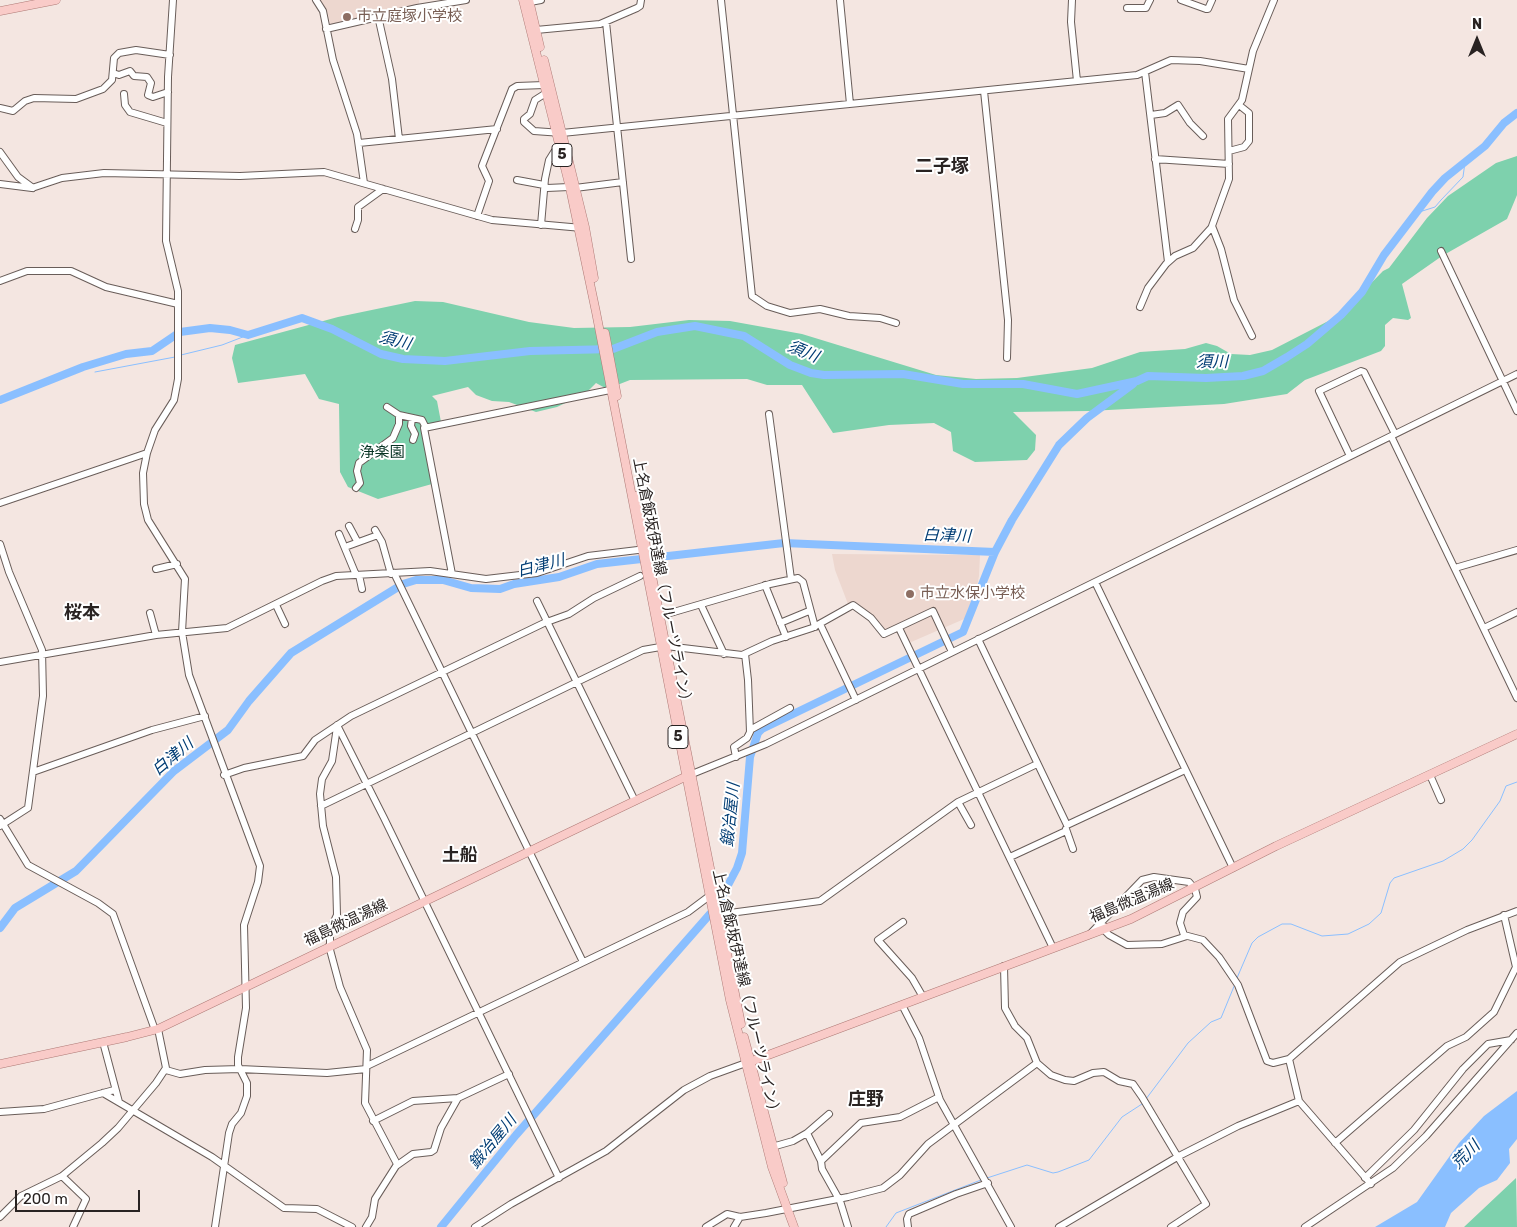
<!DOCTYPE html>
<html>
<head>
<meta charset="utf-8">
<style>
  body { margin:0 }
  #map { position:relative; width:1517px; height:1227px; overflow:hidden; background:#f4e6e1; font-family:Rubik,sans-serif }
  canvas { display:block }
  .north { position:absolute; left:1452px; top:15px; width:50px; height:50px; -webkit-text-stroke:4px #fff; paint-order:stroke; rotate:0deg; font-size:14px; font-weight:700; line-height:20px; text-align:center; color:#292322 }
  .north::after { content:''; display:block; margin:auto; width:18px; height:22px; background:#292322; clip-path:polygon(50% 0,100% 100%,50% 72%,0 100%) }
  .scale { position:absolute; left:15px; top:1190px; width:125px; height:22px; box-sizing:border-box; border:2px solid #292322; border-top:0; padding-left:6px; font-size:15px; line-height:18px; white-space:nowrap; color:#292322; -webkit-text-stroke:4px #fff; paint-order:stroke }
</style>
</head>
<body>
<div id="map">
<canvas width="1517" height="1227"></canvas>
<div class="north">N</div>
<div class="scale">200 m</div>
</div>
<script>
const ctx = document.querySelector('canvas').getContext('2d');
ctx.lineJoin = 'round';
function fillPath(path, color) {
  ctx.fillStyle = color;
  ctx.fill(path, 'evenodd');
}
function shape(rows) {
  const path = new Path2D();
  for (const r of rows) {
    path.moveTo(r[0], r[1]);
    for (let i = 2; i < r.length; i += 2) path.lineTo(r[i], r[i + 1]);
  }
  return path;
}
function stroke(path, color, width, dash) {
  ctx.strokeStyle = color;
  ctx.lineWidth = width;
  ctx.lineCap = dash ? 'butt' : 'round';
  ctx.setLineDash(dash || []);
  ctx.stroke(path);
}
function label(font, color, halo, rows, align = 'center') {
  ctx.font = font + ' Rubik,"Noto Sans JP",sans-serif';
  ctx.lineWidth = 4;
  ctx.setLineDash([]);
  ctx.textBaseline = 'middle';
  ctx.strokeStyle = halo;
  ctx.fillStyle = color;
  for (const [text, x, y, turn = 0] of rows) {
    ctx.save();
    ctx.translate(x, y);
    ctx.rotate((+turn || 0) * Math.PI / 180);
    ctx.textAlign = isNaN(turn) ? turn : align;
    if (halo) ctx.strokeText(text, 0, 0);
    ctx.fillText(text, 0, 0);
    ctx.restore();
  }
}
const built = shape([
  [320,0,419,0,419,5,331,26,327,11],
  [832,554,980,555,979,576,971,616,909,643,901,625,884,632,855,603,848,604,835,570]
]);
const green = shape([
  [1517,156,1517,195,1507,219,1442,256,1402,284,1411,318,1408,320,1393,318,1385,325,1385,346,1381,351,1305,380,1287,394,1224,404,1089,411,1013,412,1036,435,1035,450,1027,460,975,462,953,451,951,432,934,423,889,425,833,433,802,385,767,385,747,379,630,380,607,389,596,383,586,393,557,407,536,412,509,402,492,401,476,395,468,387,432,396,437,401,441,422,423,426,421,431,432,484,378,499,348,487,340,472,339,404,319,399,305,374,238,383,232,358,235,345,338,317,415,301,443,302,529,322,574,328,630,327,689,320,730,321,802,334,936,375,976,379,1017,378,1092,368,1140,352,1185,349,1206,343,1217,346,1231,354,1250,355,1272,350,1340,315,1383,271,1389,268,1427,218,1448,196,1496,163],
  [1516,1178,1517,1227,1464,1227]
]);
const water = shape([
  [1517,1091,1517,1139,1509,1149,1510,1163,1497,1180,1479,1188,1451,1213,1445,1227,1375,1227,1417,1202,1459,1143,1484,1116]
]);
const stream = shape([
  [1416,213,1435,207,1441,200,1463,177,1465,162],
  [181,355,222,345,248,335],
  [95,372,175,357],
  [1237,978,1252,943,1258,937,1282,924,1291,924,1322,936,1348,934,1369,924,1381,913,1390,883,1394,878,1443,861,1463,849,1472,840,1500,801,1506,786,1517,782],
  [1146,1099,1188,1043,1211,1022,1221,1018,1235,984],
  [987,1178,1027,1165,1053,1173,1058,1172,1089,1160,1122,1117,1142,1104],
  [886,1227,896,1213,981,1180]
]);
const river = shape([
  [0,400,83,367,126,354,152,351,180,332,210,328,230,330,248,335,302,318,332,329,381,354,403,359,445,361,530,351,613,349,657,332,695,326,744,336,790,365,811,373,824,375,903,374,963,384,1023,384,1077,394,1137,381,1148,376,1206,378,1243,376,1263,371,1287,357,1307,344,1341,315,1362,292,1384,255,1432,192,1445,178,1485,146,1504,123,1517,113],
  [0,928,15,908,76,871,174,771,228,730,249,701,291,653,403,584,416,580,443,580,471,588,500,589,514,584,559,577,597,564,784,543,995,552],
  [441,1227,516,1135,717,906,737,868,742,853,750,757,758,733,762,729,963,632,995,552,1012,520,1059,445,1087,418,1133,384]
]);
const minor = shape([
  [173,0,168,77,166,241,178,291,178,379,174,400,155,430,147,453,143,473,144,504,148,520,185,579,182,632,189,675,260,866,258,882,244,925,246,1008,238,1057,238,1065,247,1083,247,1096,241,1113,232,1124,229,1133,215,1227],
  [316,0,323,11,333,60,357,134,364,183],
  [721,0,752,296,767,306,790,313,820,309,849,316,880,318,896,323],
  [840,0,850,104],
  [1072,0,1071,22,1077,81],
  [1181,0,1206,9,1208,9,1212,0],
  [530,2,541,0],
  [1127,8,1146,8,1150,0],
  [378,16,392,79,399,139],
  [606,22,631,259],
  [326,29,417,8,466,0],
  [536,30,600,24,637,8,640,6,641,0],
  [1145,72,1168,262],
  [113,73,119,75,130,71,134,76,147,77,151,83,148,95,153,97,168,92],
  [984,91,1008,320,1007,358],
  [546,93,535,100,530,114,524,119,524,122,534,131,562,133,1137,75,1171,60,1200,61,1249,69],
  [124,94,125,105,130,112,167,123],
  [0,108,13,111,25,101,34,98,76,99,103,89,112,80,114,58,119,53,136,50,170,55],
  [1151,115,1165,113,1178,105,1190,123,1203,136],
  [359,143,497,129],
  [1229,151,1244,147,1249,141,1249,113,1239,105],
  [0,152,18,177,33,188],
  [1155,159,1229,164],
  [517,180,544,185,547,188,569,187],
  [0,184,32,188,62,178,104,173,240,176,324,172,492,220,582,228],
  [575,188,623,182],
  [477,216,489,181,482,166,512,89,517,86,544,85],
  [541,225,545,179,549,160,554,152,560,148],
  [355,229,358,220,358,207,383,189],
  [1441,251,1517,411],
  [0,281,27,271,71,271,106,287,178,304],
  [1140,307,1148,288,1166,264,1175,256,1193,248,1212,227],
  [1252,336,1234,300,1221,249,1212,226,1229,179,1228,119,1242,100,1253,51,1274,0],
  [387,407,399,415,422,420,426,428],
  [769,414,791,579],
  [412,418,411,426,415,434,413,440],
  [1391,436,1517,698],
  [1350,456,1319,391,1361,371,1364,372,1395,434],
  [356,488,360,483,357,471,359,463,393,438,399,424,399,415],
  [0,503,147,453],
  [349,526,357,541],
  [375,530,382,542,391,574],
  [339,534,356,575],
  [0,544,9,572,42,650,43,696,28,808,0,826],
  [345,547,378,535],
  [1455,568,1517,550],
  [156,569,177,564],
  [394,573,583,962],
  [452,574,424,428,610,390],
  [359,575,362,589],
  [1095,582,1233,868],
  [765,585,786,637],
  [537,601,635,801],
  [276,605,285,624],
  [701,605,724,654],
  [150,613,156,635],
  [660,616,770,584,798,578,803,582,815,627],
  [780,623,809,611],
  [820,624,856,700],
  [899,628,1053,948],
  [1484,628,1517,612],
  [978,639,1067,825,1185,770],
  [0,662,156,635,227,628,322,581,336,576,430,571,486,579,537,573,588,556,646,549],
  [337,725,384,818,559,1178],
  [750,730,790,708],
  [736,757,734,747,747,738,750,732,748,680,745,654],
  [33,772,152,730,205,716],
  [692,774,766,744,1517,374],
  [224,775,244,768,303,756,315,740,351,716,544,623,569,614,594,598,640,576],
  [1430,775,1441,800],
  [958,802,971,825],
  [321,806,643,650,666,646,742,655,772,641,812,628,853,605,871,618,884,634,933,611,952,652],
  [0,819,28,865,98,903,113,914,155,1030],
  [1066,829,1073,849],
  [1010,857,1066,831],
  [717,920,730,913,820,901,958,802,1037,764],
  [903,922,878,940,912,978,923,997],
  [1104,926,1103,929,1109,935,1127,945,1162,944,1187,936],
  [1089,935,1142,880,1154,877,1189,882,1195,889,1197,897,1183,912,1180,923,1184,935,1203,940,1219,957,1238,985,1267,1061,1273,1063,1289,1059,1299,1101,1371,1184],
  [330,945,330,930,337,915,336,877,323,826,320,794,322,779,332,761,337,727],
  [329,946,340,987,367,1050,365,1103,397,1164],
  [1004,966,1005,1008,1015,1026,1027,1038,1037,1063,1051,1075,1065,1080,1074,1081,1093,1073,1104,1072,1119,1081,1133,1084,1142,1097,1206,1204,1171,1227],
  [902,1005,919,1038,940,1100,1011,1227],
  [103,1042,119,1102],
  [1289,1059,1400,962,1467,930,1517,911],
  [367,1066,688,912,712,894],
  [166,1070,180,1074,205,1070,240,1069,327,1073,366,1069],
  [103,1093,212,1157,284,1208,317,1209,352,1227],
  [0,1112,44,1109,114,1090],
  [373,1121,413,1101,458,1098,509,1074],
  [807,1133,821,1161],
  [1335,1143,1447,1046,1466,1037,1494,1012,1516,967,1504,915],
  [772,1147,793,1141,807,1133,829,1114],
  [62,1176,86,1199,73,1227],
  [1365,1178,1414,1130,1463,1069,1488,1044,1511,1040],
  [0,1217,21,1196,62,1176,102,1143,118,1128,156,1083,166,1068,158,1029],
  [366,1227,372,1217,375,1199,396,1166,413,1154,431,1152,434,1150,441,1128,458,1098],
  [475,1227,511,1204,606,1151,684,1090,710,1076,746,1063],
  [706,1227,727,1214,740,1217,766,1213,848,1197,883,1188,900,1175,928,1144,1037,1063],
  [734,1227,740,1217],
  [848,1227,840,1201,822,1169,821,1161,861,1123,900,1117,939,1097],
  [908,1227,907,1219,909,1214,956,1194,988,1183],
  [1059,1227,1179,1156,1238,1126,1299,1101],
  [1305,1227,1393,1168,1426,1136,1517,1033]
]);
const major = shape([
  [523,0,570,188,596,312,730,1000,772,1167,794,1227],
  [529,0,540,47],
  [0,11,56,0],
  [544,60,585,227,594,278],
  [605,333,617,396],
  [636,496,741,1024],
  [744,1037,783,1183],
  [747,1063,1131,919,1276,846,1517,734],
  [0,1064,127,1037,158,1029,689,775]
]);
const markers = [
  [347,17,5,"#8d6e63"],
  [910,594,5,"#8d6e63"]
];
const shields = [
  [562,155,20],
  [678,737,20]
];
const shieldNames = [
  ["5",562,155],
  ["5",678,737]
];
const educationNames = [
  ["市立庭塚小学校",357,17],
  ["市立水保小学校",920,594]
];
const parkNames = [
  ["浄楽園",382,453]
];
const streetNames = [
  ["上名倉飯坂伊達線（フルーツライン）",662,583,79],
  ["福島微温湯線",1132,901,-23],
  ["福島微温湯線",346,923,-25],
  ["上名倉飯坂伊達線（フルーツライン）",746,994,77]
];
const waterNames = [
  ["須川",395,341,14],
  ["須川",803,352,22],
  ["須川",1212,362],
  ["白津川",947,536,2],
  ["白津川",541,566,-14],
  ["白津川",173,757,-40],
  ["鍛冶屋川",731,815,-84],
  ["鍛冶屋川",493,1142,-50],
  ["荒川",1466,1155,-45]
];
const quarterNames = [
  ["二子塚",942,167],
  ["桜本",82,613],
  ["土船",460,856],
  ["庄野",866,1100]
];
fillPath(built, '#edd7cf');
fillPath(green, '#7ed1ad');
fillPath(water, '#8abfff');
stroke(stream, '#8abfff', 1);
stroke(river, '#8abfff', 8);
stroke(minor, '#695d59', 8);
stroke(major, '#ae7a76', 9);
stroke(minor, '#fff', 6);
stroke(major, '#f9cbc8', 8);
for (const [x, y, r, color] of markers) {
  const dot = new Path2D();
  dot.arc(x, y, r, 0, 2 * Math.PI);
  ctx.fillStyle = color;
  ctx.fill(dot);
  stroke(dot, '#fff', 2);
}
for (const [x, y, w] of shields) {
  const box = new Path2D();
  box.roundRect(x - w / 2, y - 11.5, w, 23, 4);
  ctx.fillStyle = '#fff';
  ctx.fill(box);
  stroke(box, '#292322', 1);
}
label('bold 14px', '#292322', null, shieldNames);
label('15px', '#785e54', '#fff', educationNames, 'left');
label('15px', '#073323', '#fff', parkNames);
label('15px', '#292322', '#fff', streetNames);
label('italic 16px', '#023d74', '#fff', waterNames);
label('bold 18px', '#292322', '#fff', quarterNames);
</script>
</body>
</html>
